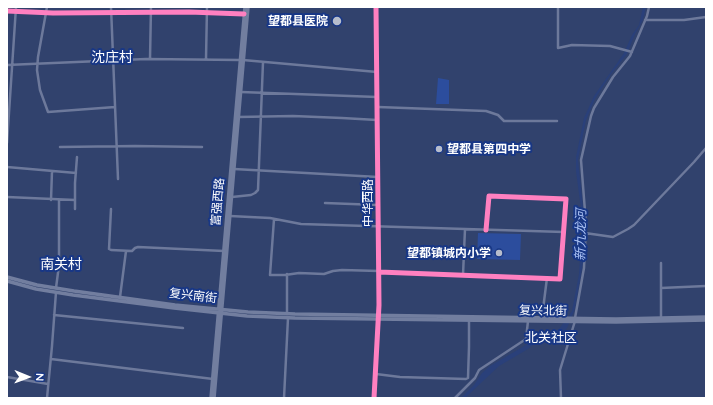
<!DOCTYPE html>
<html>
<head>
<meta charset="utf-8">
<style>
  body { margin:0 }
  #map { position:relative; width:713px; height:405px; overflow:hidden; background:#31426d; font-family:Quicksand,sans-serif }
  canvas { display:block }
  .frame { position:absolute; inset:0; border:8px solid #fff; pointer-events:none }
  .north { position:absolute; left:8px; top:357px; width:40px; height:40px; -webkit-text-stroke:3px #183786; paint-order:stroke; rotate:91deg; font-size:11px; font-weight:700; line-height:16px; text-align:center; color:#fff }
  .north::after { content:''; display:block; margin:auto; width:14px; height:18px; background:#fff; clip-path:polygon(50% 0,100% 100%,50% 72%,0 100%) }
</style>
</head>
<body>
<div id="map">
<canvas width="713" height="405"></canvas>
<div class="frame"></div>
<div class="north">N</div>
</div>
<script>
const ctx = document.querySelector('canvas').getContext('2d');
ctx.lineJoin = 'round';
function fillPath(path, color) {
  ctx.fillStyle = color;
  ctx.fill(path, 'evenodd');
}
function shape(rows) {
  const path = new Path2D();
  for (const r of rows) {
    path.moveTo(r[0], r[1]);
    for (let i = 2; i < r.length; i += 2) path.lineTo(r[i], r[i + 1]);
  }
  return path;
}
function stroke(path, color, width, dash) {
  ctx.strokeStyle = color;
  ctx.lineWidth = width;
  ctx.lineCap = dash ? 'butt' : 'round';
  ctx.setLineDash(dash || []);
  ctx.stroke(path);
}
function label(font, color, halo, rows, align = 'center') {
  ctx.font = font + ' Quicksand,"Noto Sans SC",sans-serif';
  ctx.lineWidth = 4;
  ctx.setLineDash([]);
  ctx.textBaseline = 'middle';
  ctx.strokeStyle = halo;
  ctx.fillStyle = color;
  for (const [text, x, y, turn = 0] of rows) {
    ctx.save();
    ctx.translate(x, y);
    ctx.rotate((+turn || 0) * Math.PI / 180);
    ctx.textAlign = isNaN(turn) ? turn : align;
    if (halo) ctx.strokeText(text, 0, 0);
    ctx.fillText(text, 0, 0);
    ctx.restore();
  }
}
const green = shape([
  [438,78,449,80,449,104,436,104],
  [478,233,521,234,520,260,477,259]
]);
const water = shape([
  [643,7,646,7,643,20,635,34,627,54,611,74,595,99,586,120,578,160,584,216,583,263,575,309,567,328,564,332,540,339,528,349,499,366,465,398,461,398,474,385,482,373,490,366,526,345,535,338,559,329,572,311,579,274,582,228,581,209,576,171,576,157,584,118,594,96,624,53,632,35,639,25]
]);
const minor = shape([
  [47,7,38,57,37,70,40,90,48,112,115,107],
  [111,7,118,179],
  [558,7,558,48,572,45,610,46,632,52],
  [7,11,53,13,189,12,244,14],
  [645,20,684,20,706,17],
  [150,59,151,7],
  [206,59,207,7],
  [243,60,377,72],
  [7,65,146,59,240,60],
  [241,92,377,97],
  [378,107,486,111,498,115,504,121,557,121],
  [238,117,293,116,342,118,377,120],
  [7,143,16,7],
  [60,147,135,146,202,147],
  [7,167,76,173],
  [234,169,378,177],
  [7,197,75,200],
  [232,197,251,195,255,193,258,190,263,62],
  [51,200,52,171],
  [325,203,378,205],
  [75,209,75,183,77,157],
  [111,209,109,249,111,250,132,251,135,248,138,247,224,251],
  [230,216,270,218,301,224,564,232],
  [274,219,270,275,285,275,299,273,324,274,333,271,342,270,379,271],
  [585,233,613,237,628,229,634,225,694,162,706,148],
  [661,263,661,318],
  [379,272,560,279,566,199,489,196,486,230],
  [287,274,287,314],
  [463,275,465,229],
  [56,288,59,265,59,200],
  [661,288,706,286],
  [120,297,126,251],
  [54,315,183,328],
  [542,317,547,278],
  [575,318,584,268,586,224,581,160,591,116,594,108,613,77,630,56,647,16,649,7],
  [51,359,213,379],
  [376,374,400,377,466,379,468,378,469,347,469,320],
  [7,377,48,384],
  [47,398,52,346,56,292],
  [284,398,288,318],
  [455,398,475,378,479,370,526,339,528,321],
  [561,398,560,370,575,321]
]);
const tertiary = shape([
  [374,398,379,305,376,7]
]);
const secondary = shape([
  [7,277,37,285,74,291,175,305,248,312,295,314,616,319,706,317],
  [7,281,36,289,73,295,174,308,247,316,295,318,616,322,706,320],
  [211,398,245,7],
  [214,398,248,7]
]);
const cycleway = shape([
  [7,11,53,13,189,12,244,14],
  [379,272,560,279,566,199,489,196,486,230],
  [374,398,379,305,376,7]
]);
const markers = [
  [337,21,5,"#b7bdcc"],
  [439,149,4,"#b7bdcc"],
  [499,253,4,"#b7bdcc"]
];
const poiNames = [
  ["望都县医院",328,21],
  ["望都县第四中学",447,149,"left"],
  ["望都镇城内小学",491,253]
];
const streetNames = [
  ["富强西路",218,202,-85],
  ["中华西路",368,203,-90],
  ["复兴南街",193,296,7],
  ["复兴北街",543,311,1]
];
const waterNames = [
  ["新九龙河",581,235,-89]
];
const neighbourhoodNames = [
  ["北关社区",551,338]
];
const quarterNames = [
  ["沈庄村",112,58],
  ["南关村",61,265]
];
fillPath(green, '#2c4d9d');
fillPath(water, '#2a407a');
stroke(minor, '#6d799b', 2.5);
stroke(tertiary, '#6d799b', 3);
stroke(secondary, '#727e9f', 3.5);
stroke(cycleway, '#ff80c0', 5);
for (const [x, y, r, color] of markers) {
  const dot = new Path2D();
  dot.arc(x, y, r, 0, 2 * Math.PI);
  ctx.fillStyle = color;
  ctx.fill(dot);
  stroke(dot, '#183786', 1.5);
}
label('bold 12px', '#fff', '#183786', poiNames, 'right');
label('12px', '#fff', '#183786', streetNames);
label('italic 13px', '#aac1f4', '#183786', waterNames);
label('13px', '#fff', '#183786', neighbourhoodNames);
label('14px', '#fff', '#183786', quarterNames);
</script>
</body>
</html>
